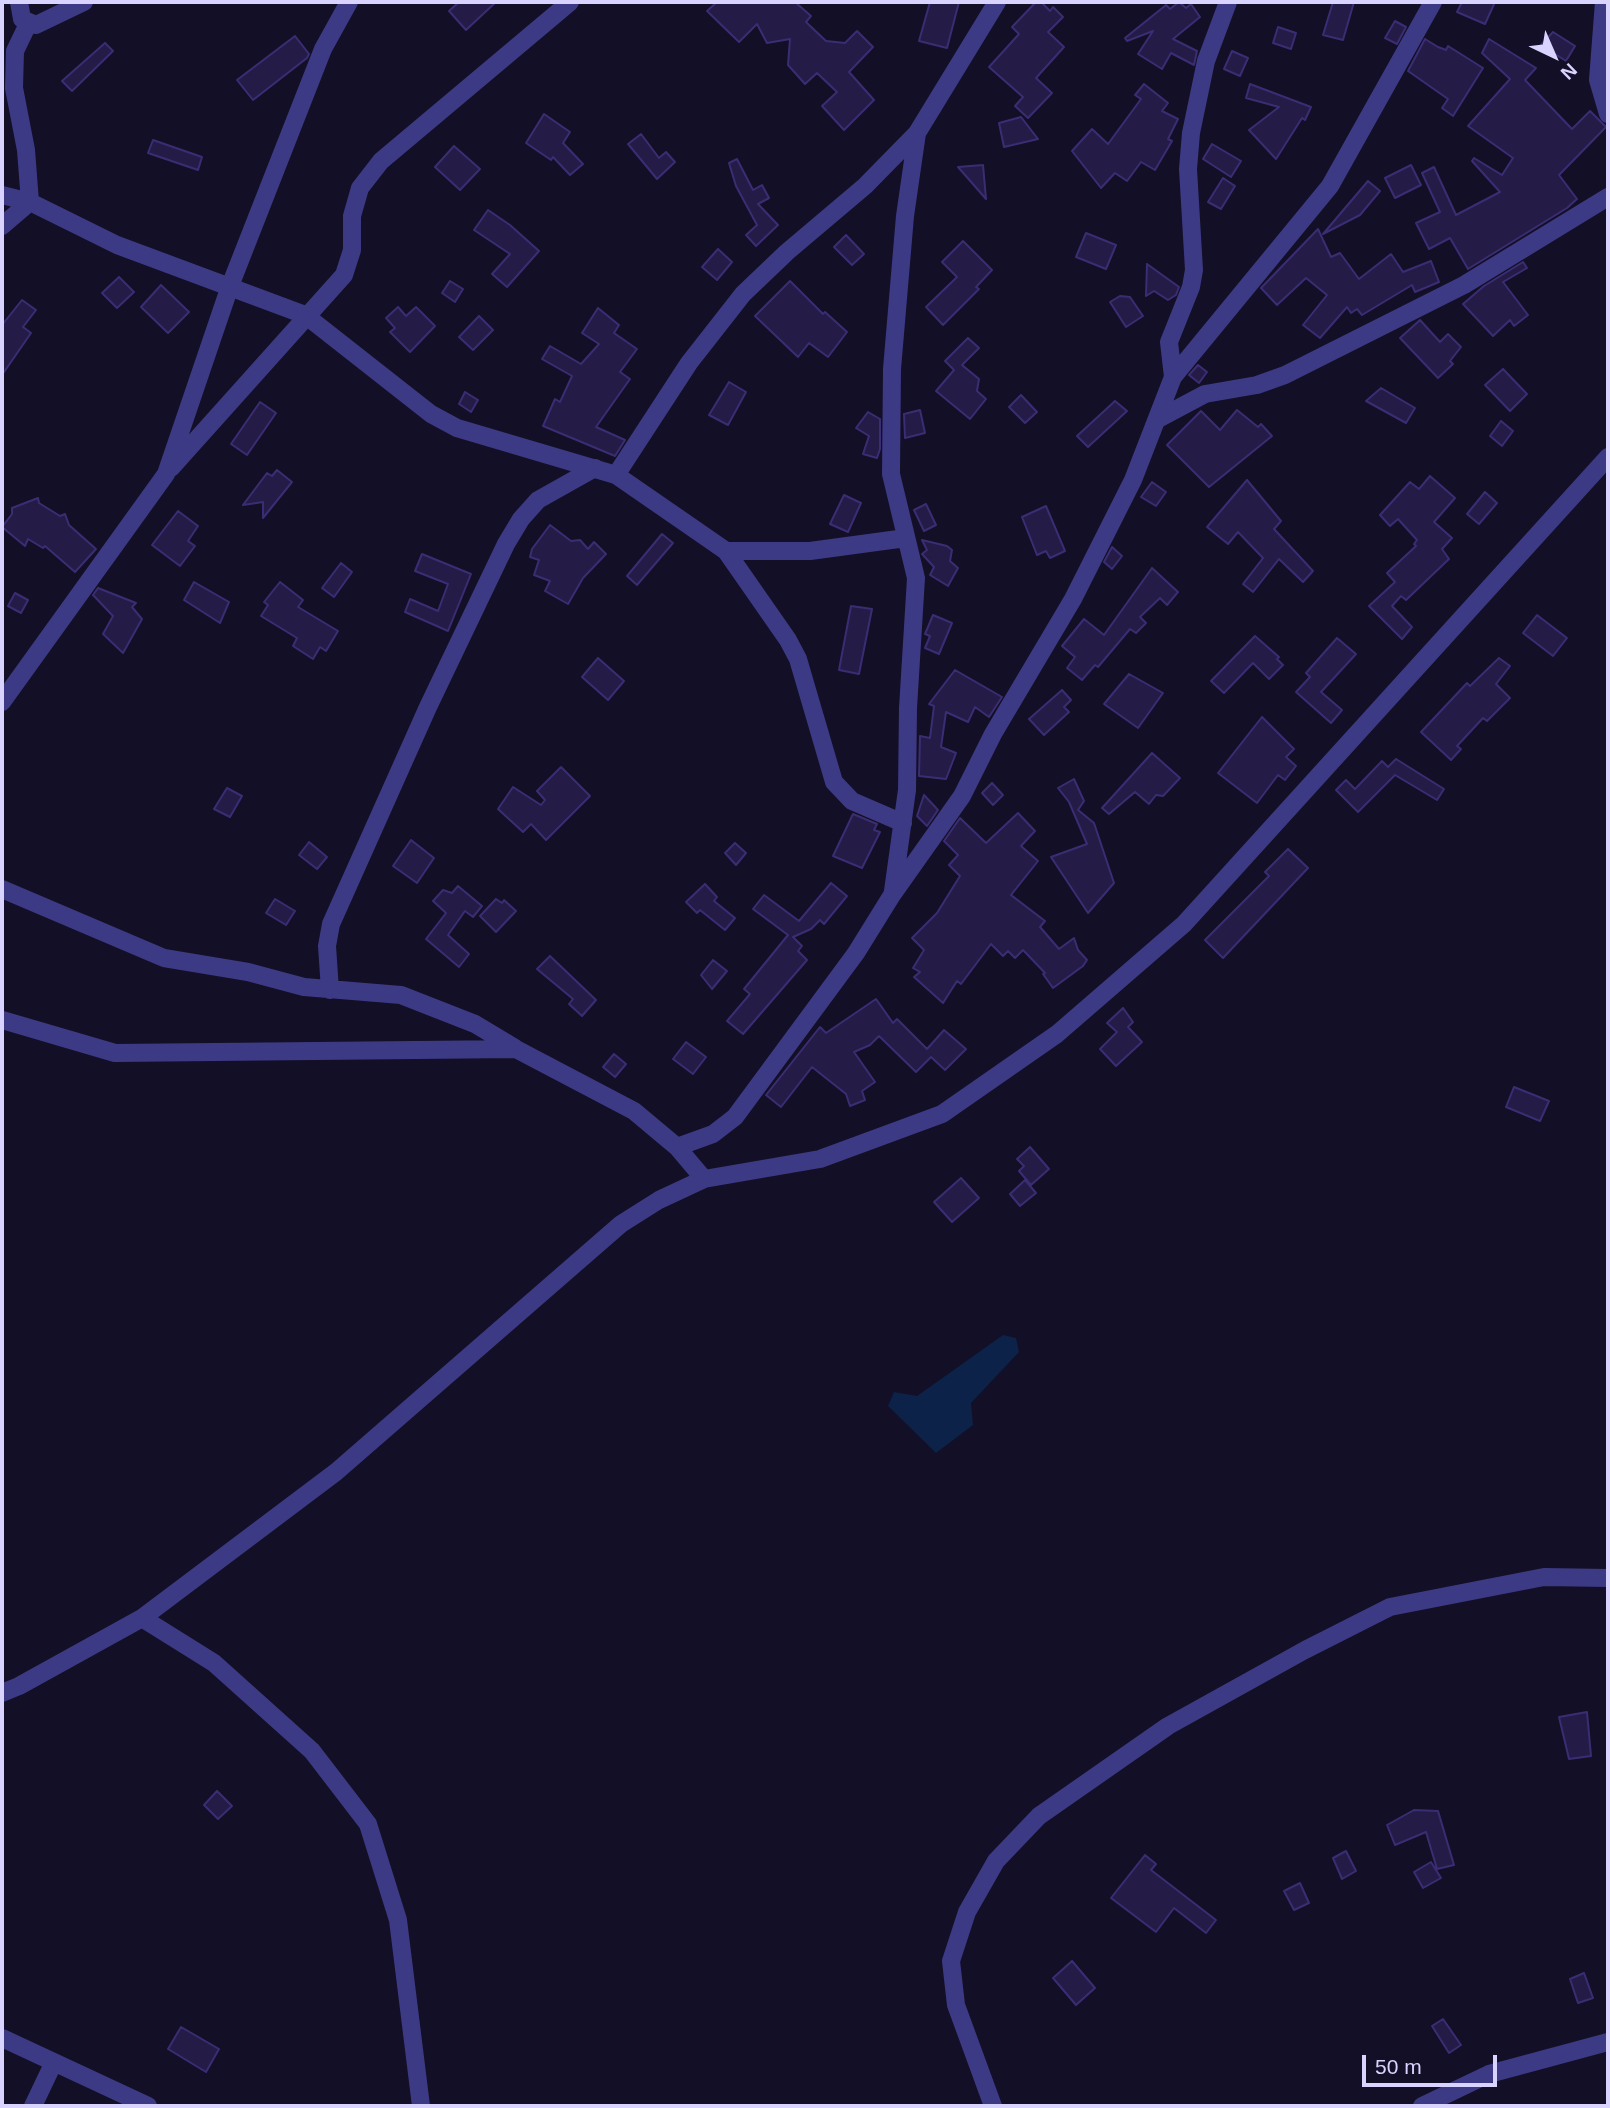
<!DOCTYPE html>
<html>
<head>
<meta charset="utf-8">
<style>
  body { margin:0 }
  #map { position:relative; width:1610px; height:2108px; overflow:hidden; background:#130f26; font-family:Arial,sans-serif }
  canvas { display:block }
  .frame { position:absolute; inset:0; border:4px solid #d9d4ff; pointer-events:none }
  .north { position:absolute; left:1519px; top:21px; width:70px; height:70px; -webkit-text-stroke:5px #130f26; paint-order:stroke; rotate:136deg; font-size:19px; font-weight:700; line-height:28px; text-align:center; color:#d9d4ff }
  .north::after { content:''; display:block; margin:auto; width:24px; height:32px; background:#d9d4ff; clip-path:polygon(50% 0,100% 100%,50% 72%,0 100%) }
  .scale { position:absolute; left:1362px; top:2055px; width:135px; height:32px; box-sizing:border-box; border:4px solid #d9d4ff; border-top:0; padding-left:9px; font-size:21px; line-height:24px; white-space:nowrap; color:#d9d4ff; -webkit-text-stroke:5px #130f26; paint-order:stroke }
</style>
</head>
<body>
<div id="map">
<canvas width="1610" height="2108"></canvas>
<div class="frame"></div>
<div class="north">N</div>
<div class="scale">50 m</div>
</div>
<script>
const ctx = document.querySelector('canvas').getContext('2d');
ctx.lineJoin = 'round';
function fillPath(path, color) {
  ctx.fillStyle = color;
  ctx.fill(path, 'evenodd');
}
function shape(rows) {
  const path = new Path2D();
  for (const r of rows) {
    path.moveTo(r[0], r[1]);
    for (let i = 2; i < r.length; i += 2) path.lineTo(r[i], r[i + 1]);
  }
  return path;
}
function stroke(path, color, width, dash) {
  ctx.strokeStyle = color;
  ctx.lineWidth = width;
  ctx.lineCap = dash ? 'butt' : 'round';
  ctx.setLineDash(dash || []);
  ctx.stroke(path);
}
const water = shape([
  [1003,1335,1016,1338,1019,1352,971,1403,973,1425,936,1453,888,1406,894,1392,917,1396]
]);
const building = shape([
  [459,2,496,2,466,30,449,11,459,2],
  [717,2,795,2,811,16,806,22,826,41,845,43,857,31,873,47,849,72,874,100,844,130,822,106,837,92,817,73,805,84,788,65,790,39,767,43,757,24,739,42,707,11,717,2],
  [930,2,959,2,947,48,919,41,930,2],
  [1036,2,1041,2,1050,11,1053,7,1063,17,1048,32,1064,47,1036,78,1052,93,1028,118,1015,106,1023,97,989,67,1019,34,1012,27,1036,2],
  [1179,2,1186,8,1191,4,1200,17,1173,39,1197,51,1194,65,1171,53,1162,69,1138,54,1153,31,1127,41,1125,38,1166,5,1170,9,1179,2],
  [1333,2,1354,2,1343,40,1323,35,1333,2],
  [1462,2,1495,2,1485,24,1457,12,1462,2],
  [1395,21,1406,27,1397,44,1385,38,1395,21],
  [1278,27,1296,33,1291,49,1273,43,1278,27],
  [1553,32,1575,46,1566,61,1541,45,1553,32],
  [295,36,309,54,307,58,253,100,237,80,295,36],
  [1425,39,1438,47,1446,50,1448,46,1483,68,1453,116,1442,108,1448,99,1408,71,1425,39],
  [1489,39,1536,68,1525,80,1572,129,1590,111,1606,127,1559,175,1577,199,1567,208,1468,269,1450,238,1429,249,1416,223,1440,212,1422,173,1434,167,1456,215,1500,192,1472,161,1474,158,1502,175,1513,158,1468,126,1510,79,1482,53,1489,39],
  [105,43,113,51,72,91,62,81,105,43],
  [1232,51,1248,58,1240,76,1224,69,1232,51],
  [1144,84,1168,103,1162,111,1178,119,1168,139,1172,141,1155,170,1141,162,1127,181,1115,173,1101,188,1072,151,1092,129,1108,144,1141,99,1135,95,1144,84],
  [1250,84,1311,107,1305,120,1302,118,1276,159,1249,130,1279,107,1246,98,1250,84],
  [544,114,570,132,563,143,583,164,570,175,553,157,551,160,526,143,544,114],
  [1021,117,1038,139,1004,147,999,123,1021,117],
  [641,134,659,158,666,152,675,162,657,179,628,144,641,134],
  [153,140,202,157,198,170,148,153,153,140],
  [1212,144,1241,161,1231,177,1203,159,1212,144],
  [454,146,480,169,460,190,435,167,454,146],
  [737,159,753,190,762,185,769,198,758,204,778,225,756,246,746,235,757,225,736,186,729,163,737,159],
  [983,165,986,199,958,167,983,165],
  [1411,165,1421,185,1395,198,1385,178,1411,165],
  [1223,178,1235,186,1221,209,1208,202,1223,178],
  [1368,181,1380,191,1360,215,1323,234,1368,181],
  [488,210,510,225,539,251,507,287,492,274,510,254,474,230,488,210],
  [1318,229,1331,257,1340,253,1359,279,1391,254,1403,272,1431,261,1439,282,1415,292,1412,285,1362,315,1357,309,1351,313,1347,307,1320,338,1303,325,1327,295,1306,278,1277,305,1261,288,1318,229],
  [1086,233,1116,245,1106,269,1076,257,1086,233],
  [846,235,864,254,852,265,834,247,846,235],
  [963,241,992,270,976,287,979,289,943,325,926,307,957,277,942,262,963,241],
  [718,249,732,262,717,280,702,267,718,249],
  [1523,262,1527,268,1503,282,1528,315,1514,326,1510,320,1493,336,1463,304,1484,286,1523,262],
  [1147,264,1179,287,1176,295,1168,300,1154,291,1146,296,1147,264],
  [119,277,134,292,117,308,102,293,119,277],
  [450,281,463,289,455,302,442,293,450,281],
  [790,281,823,314,825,312,847,332,828,357,809,343,798,357,755,316,790,281],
  [161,285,189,312,168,333,141,307,161,285],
  [1120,296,1130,297,1143,316,1126,327,1110,302,1120,296],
  [22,300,36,310,23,327,31,333,2,375,2,325,22,300],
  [398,307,406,316,416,307,435,326,410,352,390,332,395,328,386,318,398,307],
  [598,308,619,325,614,333,637,349,620,372,630,379,596,427,625,440,615,456,543,426,555,399,560,402,572,376,542,359,550,346,581,364,599,344,582,333,598,308],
  [479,316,493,330,473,350,459,337,479,316],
  [1420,320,1440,342,1448,334,1461,347,1450,361,1453,364,1438,378,1400,338,1420,320],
  [968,338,979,348,962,365,979,379,977,391,986,399,970,419,936,391,954,370,945,361,968,338],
  [1198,365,1207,372,1199,383,1189,375,1198,365],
  [1503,369,1527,394,1510,411,1485,385,1503,369],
  [729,382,746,392,728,425,709,415,729,382],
  [1381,388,1415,408,1406,423,1366,401,1381,388],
  [465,392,478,400,471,412,459,404,465,392],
  [1021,395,1037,412,1025,423,1009,407,1021,395],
  [1115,401,1127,411,1088,447,1077,436,1115,401],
  [260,402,276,413,247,455,231,444,260,402],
  [920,410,925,433,905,438,904,414,920,410],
  [1237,410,1258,427,1261,424,1272,436,1209,487,1167,445,1201,411,1220,430,1237,410],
  [868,412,880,419,880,449,877,458,863,454,869,436,856,428,868,412],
  [1501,421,1513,431,1502,446,1490,436,1501,421],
  [277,470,292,482,263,518,263,502,243,505,267,473,272,476,277,470],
  [1430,476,1455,498,1434,522,1452,538,1442,549,1449,559,1406,600,1401,596,1392,606,1412,627,1402,639,1369,606,1395,582,1387,573,1416,546,1414,544,1417,540,1398,519,1390,526,1380,515,1410,482,1419,489,1430,476],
  [1247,480,1281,521,1274,529,1313,571,1303,582,1279,559,1253,592,1243,584,1263,558,1238,532,1228,544,1207,527,1247,480],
  [1152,482,1166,492,1156,506,1141,497,1152,482],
  [1485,492,1497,503,1479,524,1467,514,1485,492],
  [844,495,861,503,848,532,830,524,844,495],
  [38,498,39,503,60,516,65,514,69,525,96,549,75,572,45,546,43,548,28,539,25,546,2,527,12,514,12,508,38,498],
  [926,504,936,525,924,531,914,510,926,504],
  [1046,506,1065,551,1050,558,1046,551,1037,555,1022,517,1046,506],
  [178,511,198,526,188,541,195,546,180,566,152,545,178,511],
  [550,525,571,541,580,540,588,549,594,542,606,554,583,578,568,604,545,591,550,581,534,575,539,560,530,557,532,549,550,525],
  [662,534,673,543,637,585,627,576,662,534],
  [922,540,947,546,952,550,950,561,958,568,948,586,930,575,934,567,922,554,927,550,922,540],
  [1112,547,1122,556,1112,569,1104,562,1112,547],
  [422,554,471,574,448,631,405,612,410,599,438,611,448,584,415,571,422,554],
  [341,563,352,572,334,597,322,588,341,563],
  [1152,568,1178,592,1167,605,1160,598,1140,617,1146,623,1136,633,1130,629,1098,667,1095,665,1082,680,1067,668,1075,657,1062,646,1084,619,1104,635,1152,568],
  [194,582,229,602,220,623,184,600,194,582],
  [280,582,303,600,298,607,338,631,326,651,320,647,313,659,293,646,297,638,261,616,268,605,264,602,280,582],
  [98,588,136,603,132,607,142,619,123,653,103,634,113,616,93,595,98,588],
  [15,593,28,600,21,613,8,606,15,593],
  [851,606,872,609,859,674,839,670,851,606],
  [933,615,952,623,939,654,925,648,930,636,925,634,933,615],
  [1537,615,1567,638,1553,656,1523,633,1537,615],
  [1255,636,1279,657,1277,659,1283,665,1269,679,1253,663,1224,693,1211,681,1255,636],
  [1337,638,1356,654,1321,692,1342,710,1331,723,1296,692,1310,677,1306,673,1337,638],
  [598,658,624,681,608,700,582,677,598,658],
  [1499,658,1510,666,1496,684,1510,698,1487,721,1483,718,1457,746,1461,749,1451,760,1421,732,1467,683,1470,686,1499,658],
  [955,670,1002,697,989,717,975,707,968,722,946,712,941,747,956,753,946,779,919,776,920,736,930,738,934,706,929,704,955,670],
  [1129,674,1163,693,1138,728,1104,704,1129,674],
  [1062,690,1071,700,1064,707,1069,712,1044,735,1029,719,1062,690],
  [1262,717,1294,749,1286,757,1296,766,1285,780,1278,775,1257,803,1218,773,1262,717],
  [1152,753,1180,778,1163,796,1156,795,1149,804,1135,792,1109,814,1102,808,1152,753],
  [1396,759,1444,789,1437,800,1395,775,1358,812,1336,790,1346,780,1355,789,1382,761,1388,767,1396,759],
  [561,767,590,796,546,840,531,824,523,832,498,809,513,787,541,805,545,800,537,791,561,767],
  [1074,779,1084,801,1078,810,1094,823,1114,883,1088,913,1051,857,1087,844,1069,802,1058,788,1074,779],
  [992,783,1003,795,993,805,982,793,992,783],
  [227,788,242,796,230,817,214,809,227,788],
  [924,795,938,810,927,826,917,816,924,795],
  [1018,813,1035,831,1021,846,1038,861,1011,895,1045,921,1040,927,1059,949,1074,938,1078,950,1087,960,1083,966,1053,988,1043,974,1045,973,1023,950,1015,958,1008,951,1003,956,991,944,961,984,957,981,943,1003,914,977,920,972,913,968,924,950,912,938,937,913,960,876,949,865,958,855,944,841,960,818,986,843,1018,813],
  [853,814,877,824,874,830,880,832,862,868,833,856,853,814],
  [411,840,434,858,417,883,393,866,411,840],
  [309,842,327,857,317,869,299,855,309,842],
  [735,843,746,853,736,865,725,853,735,843],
  [1288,849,1308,868,1223,958,1205,940,1269,876,1265,872,1288,849],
  [831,883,847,896,824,924,820,920,811,929,793,937,802,946,798,951,807,960,743,1034,727,1021,750,994,744,989,788,935,753,909,764,895,799,921,831,883],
  [705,884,717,897,714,901,735,918,725,930,700,910,697,913,686,902,705,884],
  [458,886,482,906,473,917,465,911,448,935,469,954,459,967,426,939,446,913,433,901,443,890,452,893,458,886],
  [275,899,295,911,286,925,266,913,275,899],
  [496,899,502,903,504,900,516,911,496,932,480,916,496,899],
  [550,956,596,1000,582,1016,569,1004,573,999,537,969,550,956],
  [713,960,727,971,712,989,701,975,713,960],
  [876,999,893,1023,897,1019,927,1049,944,1030,966,1049,945,1070,931,1057,916,1072,879,1036,870,1045,854,1052,875,1082,862,1091,865,1100,850,1106,846,1094,812,1067,781,1107,766,1095,820,1027,826,1033,876,999],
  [1123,1008,1133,1022,1128,1027,1142,1042,1116,1066,1100,1049,1117,1032,1107,1023,1123,1008],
  [686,1042,706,1057,693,1074,673,1059,686,1042],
  [614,1054,626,1064,615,1077,603,1067,614,1054],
  [1514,1087,1549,1101,1540,1121,1506,1107,1514,1087],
  [1030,1147,1049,1169,1031,1185,1019,1171,1024,1166,1017,1159,1030,1147],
  [961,1178,979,1198,952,1222,934,1202,961,1178],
  [1025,1180,1036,1193,1020,1206,1010,1194,1025,1180],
  [1587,1712,1591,1756,1569,1759,1559,1717,1587,1712],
  [217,1791,232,1806,218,1819,204,1805,217,1791],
  [1414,1810,1438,1811,1454,1865,1437,1869,1426,1832,1395,1845,1387,1825,1414,1810],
  [1346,1851,1356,1871,1342,1879,1333,1858,1346,1851],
  [1145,1855,1156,1864,1151,1870,1216,1920,1206,1933,1174,1908,1156,1932,1111,1898,1145,1855],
  [1431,1862,1441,1878,1423,1888,1414,1872,1431,1862],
  [1300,1883,1309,1903,1294,1910,1284,1891,1300,1883],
  [1072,1961,1095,1988,1076,2005,1053,1978,1072,1961],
  [1584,1973,1593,1998,1578,2003,1570,1979,1584,1973],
  [1443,2019,1461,2045,1449,2053,1432,2026,1443,2019],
  [181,2027,219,2049,206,2072,168,2049,181,2027]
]);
const minor = shape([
  [19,2,22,19,36,25,84,2],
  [1604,2,1598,80,1608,114],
  [2,195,30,202,117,245,305,315,431,414,457,428,616,475,687,524,726,551,788,640,798,659,834,782,852,801,903,823],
  [2,226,30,202,26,150,14,88,15,51,28,24],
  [1173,377,1330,186,1433,2],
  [1158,419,1205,394,1257,385,1285,375,1464,285,1608,197],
  [171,468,344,275,352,250,352,216,360,188,381,161,570,2],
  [616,475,689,363,743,294,787,252,865,186,917,133],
  [726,551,810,551,906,538],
  [2,702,166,474,230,286,323,49,349,2],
  [2,889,164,958,248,972,304,987,401,995,475,1024,515,1048],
  [893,891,907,790,908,708,916,578,891,474,892,369,905,216,917,133,997,2],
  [330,990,327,946,331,924,428,707,506,544,521,519,538,500,595,468],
  [2,1020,115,1053,516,1049,634,1111,677,1147,704,1179],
  [677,1147,713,1134,735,1117,856,953,892,895,962,796,993,734,1073,599,1133,480,1173,377,1169,342,1191,287,1194,270,1188,169,1191,133,1206,61,1228,2],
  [142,1618,214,1663,312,1751,368,1824,398,1920,421,2106],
  [2,1693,19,1686,142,1618,336,1472,621,1224,659,1200,704,1179,820,1159,942,1114,1057,1034,1184,924,1608,457],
  [2,2038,148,2106],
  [33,2106,53,2064],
  [993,2106,956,2005,951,1961,967,1912,996,1861,1039,1816,1168,1726,1305,1650,1390,1607,1544,1577,1608,1578],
  [1422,2106,1489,2074,1608,2042]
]);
fillPath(water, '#0c2248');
fillPath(building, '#241b47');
stroke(building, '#3b2d73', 2);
stroke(minor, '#3d3a85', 18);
</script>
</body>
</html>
